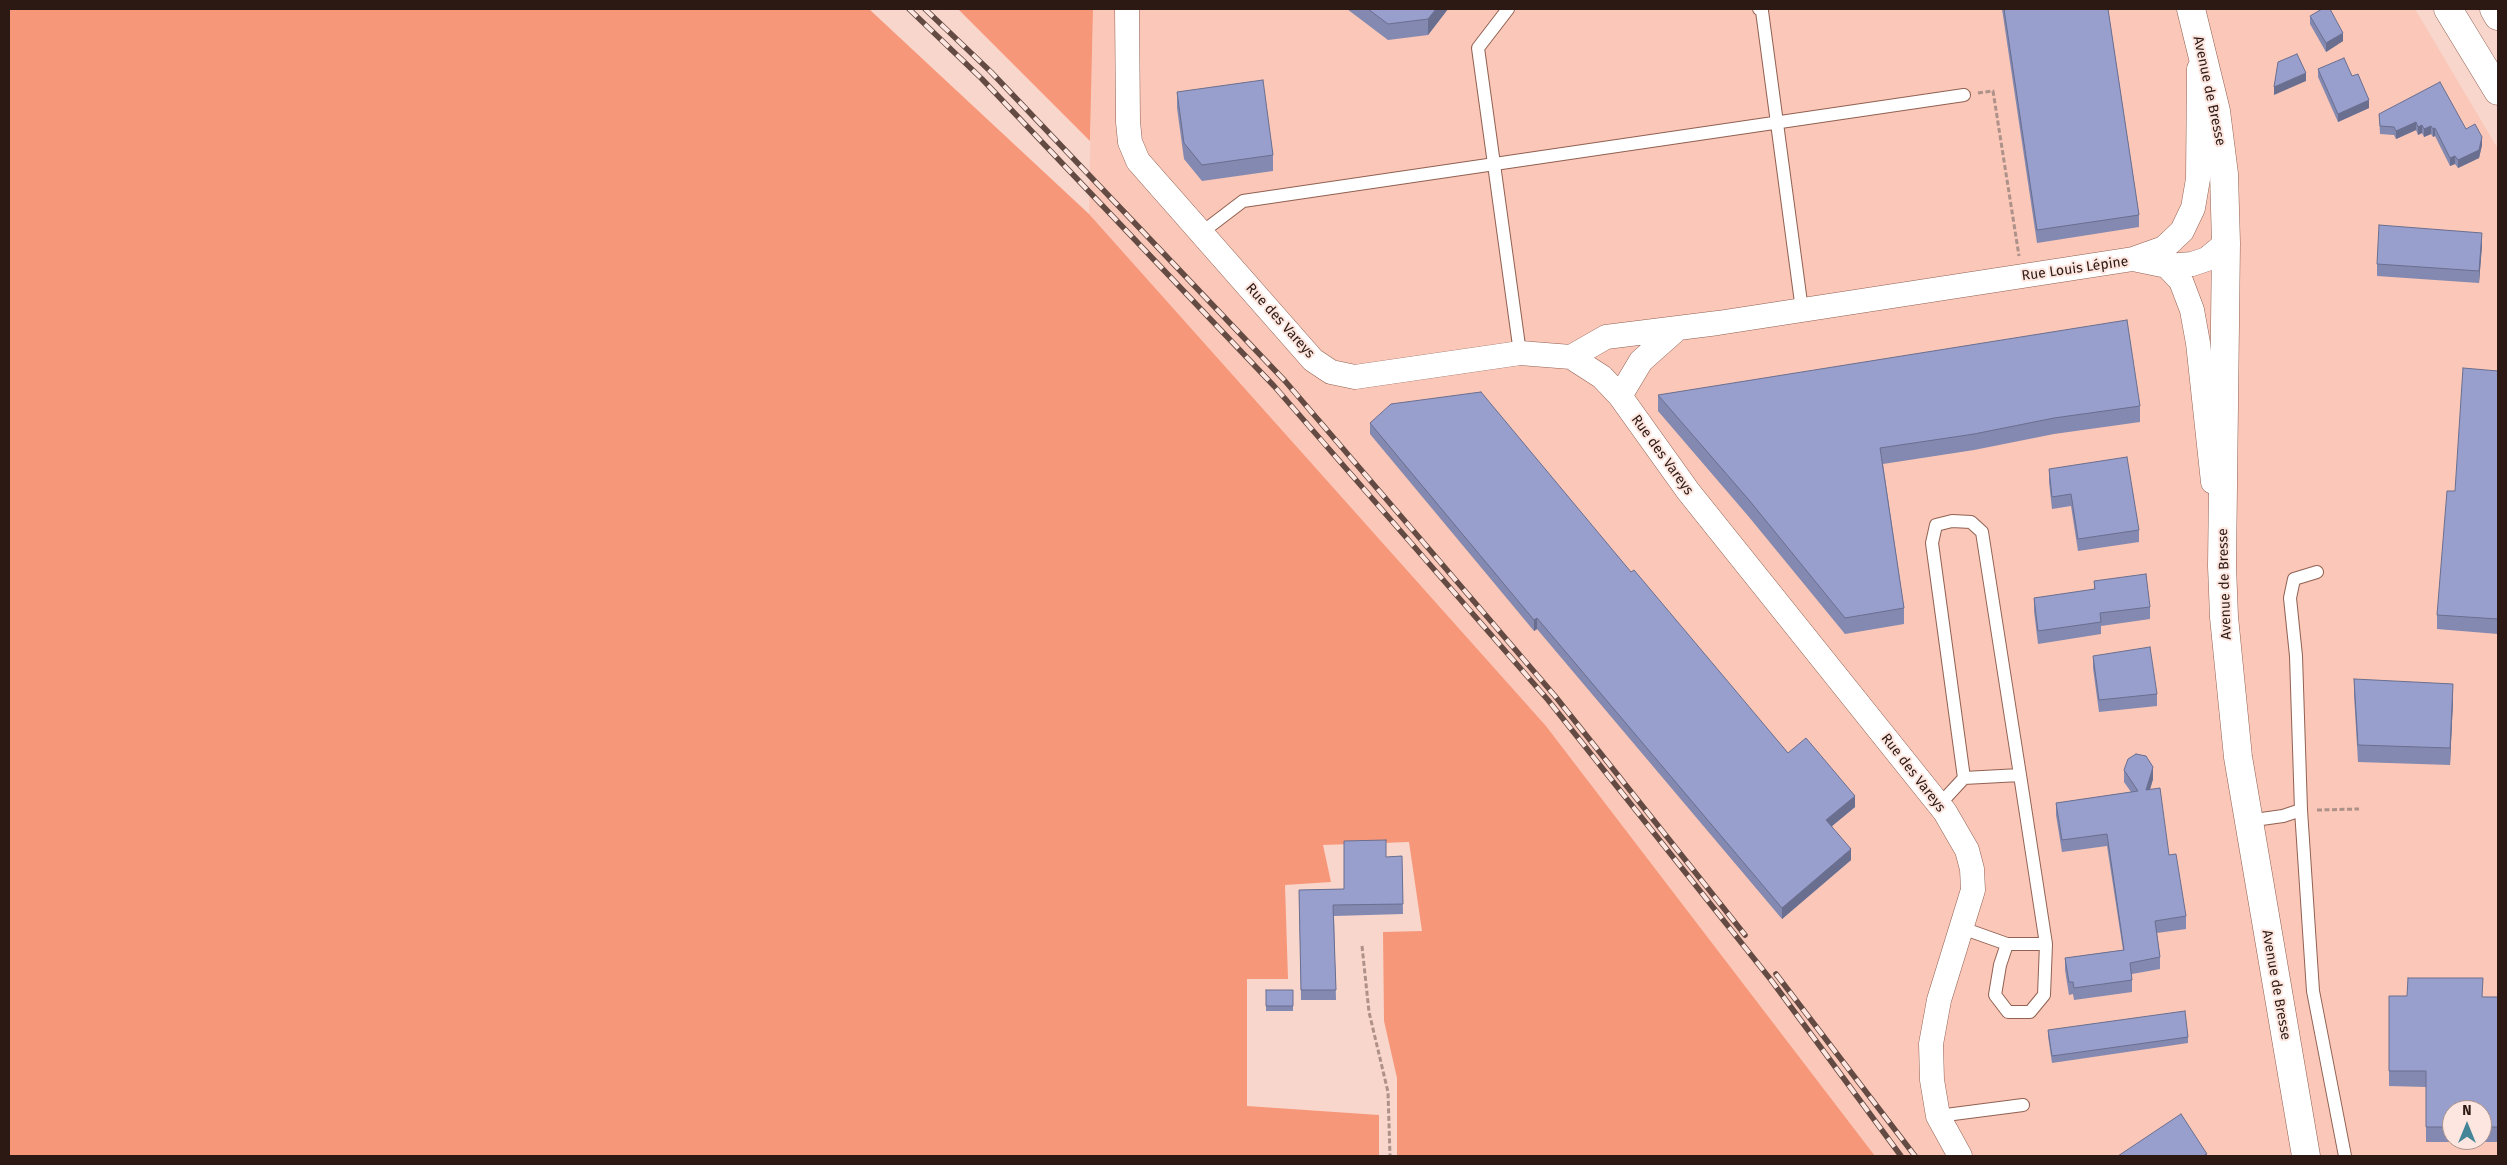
<!DOCTYPE html>
<html>
<head>
<meta charset="utf-8">
<style>
  body { margin:0 }
  #map { position:relative; width:2507px; height:1165px; overflow:hidden; background:#f8d6cc; font-family:"Fira Sans",sans-serif }
  canvas { display:block }
  .frame { position:absolute; inset:0; border:10px solid #2d1913; pointer-events:none }
  .north { position:absolute; left:2442px; top:1100px; width:50px; height:50px; box-sizing:border-box; background:#fde6df; border:1px solid #aa948d; border-radius:50%; rotate:0deg; font-size:14px; font-weight:700; line-height:20px; text-align:center; color:#2d1913 }
  .north::after { content:''; display:block; margin:auto; width:18px; height:22px; background:#448597; clip-path:polygon(50% 0,100% 100%,50% 72%,0 100%) }
</style>
</head>
<body>
<div id="map">
<canvas width="2507" height="1165"></canvas>
<div class="frame"></div>
<div class="north">N</div>
</div>
<script>
const ctx = document.querySelector('canvas').getContext('2d');
ctx.lineJoin = 'round';
function fillPath(path, color) {
  ctx.fillStyle = color;
  ctx.fill(path, 'evenodd');
}
function shape(rows) {
  const path = new Path2D();
  for (const r of rows) {
    path.moveTo(r[0], r[1]);
    for (let i = 2; i < r.length; i += 2) path.lineTo(r[i], r[i + 1]);
  }
  return path;
}
function stroke(path, color, width, dash) {
  ctx.strokeStyle = color;
  ctx.lineWidth = width;
  ctx.lineCap = dash ? 'butt' : 'round';
  ctx.setLineDash(dash || []);
  ctx.stroke(path);
}
function label(font, color, halo, rows, align = 'center') {
  ctx.font = font + ' "Fira Sans",sans-serif';
  ctx.lineWidth = 4;
  ctx.setLineDash([]);
  ctx.textBaseline = 'middle';
  ctx.strokeStyle = halo;
  ctx.fillStyle = color;
  for (const [text, x, y, turn = 0] of rows) {
    ctx.save();
    ctx.translate(x, y);
    ctx.rotate((+turn || 0) * Math.PI / 180);
    ctx.textAlign = isNaN(turn) ? turn : align;
    if (halo) ctx.strokeText(text, 0, 0);
    ctx.fillText(text, 0, 0);
    ctx.restore();
  }
}
const built = shape([
  [1093,9,2415,9,2498,149,2498,1156,1875,1156,1546,726,1089,214],
  [2452,1110,2482,1110,2482,1140,2452,1140]
]);
const green = shape([
  [9,9,869,9,1089,214,1546,726,1875,1156,1397,1156,1397,1078,1384,1021,1383,932,1422,931,1409,842,1323,845,1331,882,1285,885,1288,979,1247,979,1247,1106,1379,1115,1379,1156,9,1156],
  [958,9,1093,9,1090,141]
]);
const path = shape([
  [1978,93,1993,91,2019,256],
  [2317,810,2359,809],
  [1362,946,1369,1012,1388,1092,1390,1156]
]);
const service = shape([
  [1508,9,1478,48,1520,353],
  [1759,9,1762,11,1802,310],
  [1201,233,1243,201,1964,95],
  [1964,778,1932,543,1936,525,1952,521,1971,522,1982,532,2020,775],
  [1939,805,1964,778,2020,775,2046,944,2007,944,1962,928],
  [2301,810,2313,991,2345,1156],
  [2247,821,2283,816,2301,810,2296,656,2290,598,2294,579,2317,572],
  [2007,944,2000,965,1995,995,2008,1012,2030,1012,2044,995,2046,944],
  [1938,1116,2023,1105]
]);
const minor = shape([
  [1127,9,1128,122,1130,142,1138,161,1313,360,1331,372,1355,377,1520,353,1571,357,1602,377,1620,396,1688,491,1945,812,1967,850,1972,869,1973,890,1939,1000,1931,1044,1932,1080,1938,1116,1960,1156],
  [2133,259,2164,248,2182,231,2193,208,2198,179,2199,69],
  [2167,266,2181,281,2192,310,2198,343,2213,482],
  [1571,357,1606,337,1718,323,2133,259,2167,266,2192,264,2207,259,2226,243],
  [1620,396,1641,361,1677,329]
]);
const primary = shape([
  [2191,9,2216,111,2224,174,2226,243,2222,566,2224,617,2238,757,2306,1156],
  [2448,9,2498,91],
  [2494,9,2498,16]
]);
const rail = shape([
  [909,9,982,79,1274,386,1548,700,1771,980,1901,1156],
  [925,9,991,72,1285,381,1555,696,1745,935],
  [1776,974,1915,1156]
]);
const wall = shape([
  [1347,9,1448,9,1428,35,1388,40],
  [2002,9,2108,9,2139,215,2139,227,2037,243],
  [2310,16,2343,41,2326,52,2310,24],
  [2318,69,2352,76,2369,108,2338,122,2318,77],
  [1177,92,1273,155,1273,171,1202,181,1184,159,1177,108],
  [2379,114,2466,129,2482,145,2479,158,2458,168,2455,164,2450,166,2435,136,2433,137,2431,134,2424,137,2422,133,2418,135,2416,130,2396,139,2394,135,2380,134],
  [2482,245,2479,283,2377,276,2377,264],
  [2498,371,2498,634,2437,629,2437,615,2455,491],
  [1658,395,2140,406,2140,422,2054,434,1974,450,1883,464,1904,608,1904,624,1845,634,1749,517,1658,411],
  [1370,423,1631,572,1788,753,1855,807,1832,826,1851,860,1782,919,1537,629,1534,631,1370,434],
  [2049,469,2139,530,2139,542,2078,551,2071,506,2052,509,2049,482],
  [2094,581,2150,607,2150,619,2101,626,2101,634,2038,644,2034,611,2034,598,2094,590],
  [2093,656,2157,694,2157,706,2099,712,2093,668],
  [2354,679,2453,700,2450,765,2358,762,2354,695],
  [2124,770,2153,779,2150,790,2169,855,2186,916,2186,929,2157,933,2160,957,2160,969,2132,974,2132,992,2074,1000,2073,994,2069,995,2065,970,2065,958,2123,950,2107,846,2062,852,2056,815,2056,803,2131,792,2124,782],
  [1402,856,1403,914,1334,916,1336,1000,1301,1000,1299,890,1344,889,1386,857],
  [1266,990,1293,990,1293,1011,1266,1011],
  [2389,996,2498,997,2498,1142,2426,1142,2426,1087,2389,1086],
  [2452,1110,2482,1110,2482,1140,2452,1140],
  [2048,1030,2188,1037,2188,1043,2052,1063,2048,1036]
]);
const shadedWall = shape([
  [1436,9,1448,9,1428,35,1428,19],
  [2343,33,2343,41,2326,52,2326,43],
  [2306,73,2306,81,2274,95,2274,87],
  [2369,100,2369,108,2338,122,2338,114],
  [2416,122,2416,130,2396,139,2396,131],
  [2422,125,2422,133,2418,135,2418,127],
  [2431,126,2431,134,2424,137,2424,129],
  [2435,128,2435,136,2433,137,2433,129],
  [2482,137,2482,145,2479,158,2458,168,2458,160],
  [2455,156,2455,164,2450,166,2450,158],
  [2482,233,2482,245,2479,283,2479,271],
  [1537,618,1537,629,1534,631,1534,620],
  [2453,684,2453,700,2450,765,2450,748],
  [2153,767,2153,779,2146,802,2146,790],
  [1855,796,1855,807,1826,831,1826,820],
  [1851,849,1851,860,1782,919,1782,908]
]);
const building = shape([
  [1368,9,1436,9,1428,19,1388,24,1368,9],
  [2004,9,2108,9,2139,215,2037,230,2004,9],
  [2322,9,2330,9,2343,33,2326,43,2310,16,2322,9],
  [2297,54,2306,73,2274,87,2278,62,2297,54],
  [2344,58,2352,76,2358,74,2369,100,2338,114,2318,69,2344,58],
  [1263,80,1273,155,1202,165,1184,143,1177,92,1263,80],
  [2440,82,2466,129,2475,124,2482,137,2479,150,2458,160,2455,156,2450,158,2435,128,2433,129,2431,126,2424,129,2422,125,2418,127,2416,122,2396,131,2394,127,2380,126,2379,114,2440,82],
  [2379,225,2482,233,2479,271,2377,264,2379,225],
  [2127,320,2140,406,2054,418,1974,434,1880,448,1904,608,1845,618,1749,500,1658,395,2127,320],
  [2463,368,2498,371,2498,619,2437,615,2447,491,2455,491,2463,368],
  [1481,392,1631,572,1634,570,1788,753,1806,738,1855,796,1826,820,1851,849,1782,908,1537,618,1534,620,1370,423,1391,404,1481,392],
  [2127,457,2139,530,2078,539,2071,494,2052,497,2049,469,2127,457],
  [2146,574,2150,607,2100,613,2101,622,2038,631,2034,598,2095,589,2094,581,2146,574],
  [2150,647,2157,694,2099,700,2093,656,2150,647],
  [2354,679,2453,684,2450,748,2358,745,2354,679],
  [2136,754,2146,756,2153,767,2146,790,2160,788,2169,855,2176,854,2186,916,2155,921,2160,957,2130,963,2132,980,2074,988,2073,982,2069,982,2065,958,2124,950,2107,834,2062,840,2056,803,2138,791,2124,770,2128,759,2136,754],
  [1386,840,1386,857,1402,856,1403,904,1333,905,1336,990,1301,990,1299,890,1344,889,1344,841,1386,840],
  [2408,978,2483,978,2482,997,2498,997,2498,1127,2482,1127,2482,1110,2452,1110,2452,1127,2426,1127,2426,1071,2389,1071,2389,996,2407,996,2408,978],
  [1266,990,1293,990,1293,1006,1266,1006,1266,990],
  [2185,1011,2188,1037,2052,1056,2048,1030,2185,1011],
  [2181,1114,2207,1154,2203,1156,2118,1156,2181,1114]
]);
const streetNames = [
  ["Avenue de Bresse",2209,91,78],
  ["Rue Louis Lépine",2075,269,-8],
  ["Rue des Vareys",1280,321,48],
  ["Rue des Vareys",1662,455,54],
  ["Avenue de Bresse",2225,584,-92],
  ["Rue des Vareys",1913,773,52],
  ["Avenue de Bresse",2276,985,80]
];
fillPath(built, '#fac7b8');
fillPath(green, '#f79779');
stroke(service, '#916152', 14);
stroke(minor, '#916152', 25);
stroke(primary, '#916152', 29);
stroke(path, '#ae9189', 3, [5, 2.5]);
stroke(service, '#fff', 12);
stroke(minor, '#fff', 24);
stroke(primary, '#fff', 28);
stroke(rail, '#634b44', 5.5);
stroke(rail, '#fde6df', 4, [11]);
fillPath(wall, '#8389b0');
fillPath(shadedWall, '#6a6f90');
fillPath(building, '#989fcd');
stroke(building, '#6a6f90', 1);
label('14px', '#2d1913', '#fde6df', streetNames);
</script>
</body>
</html>
